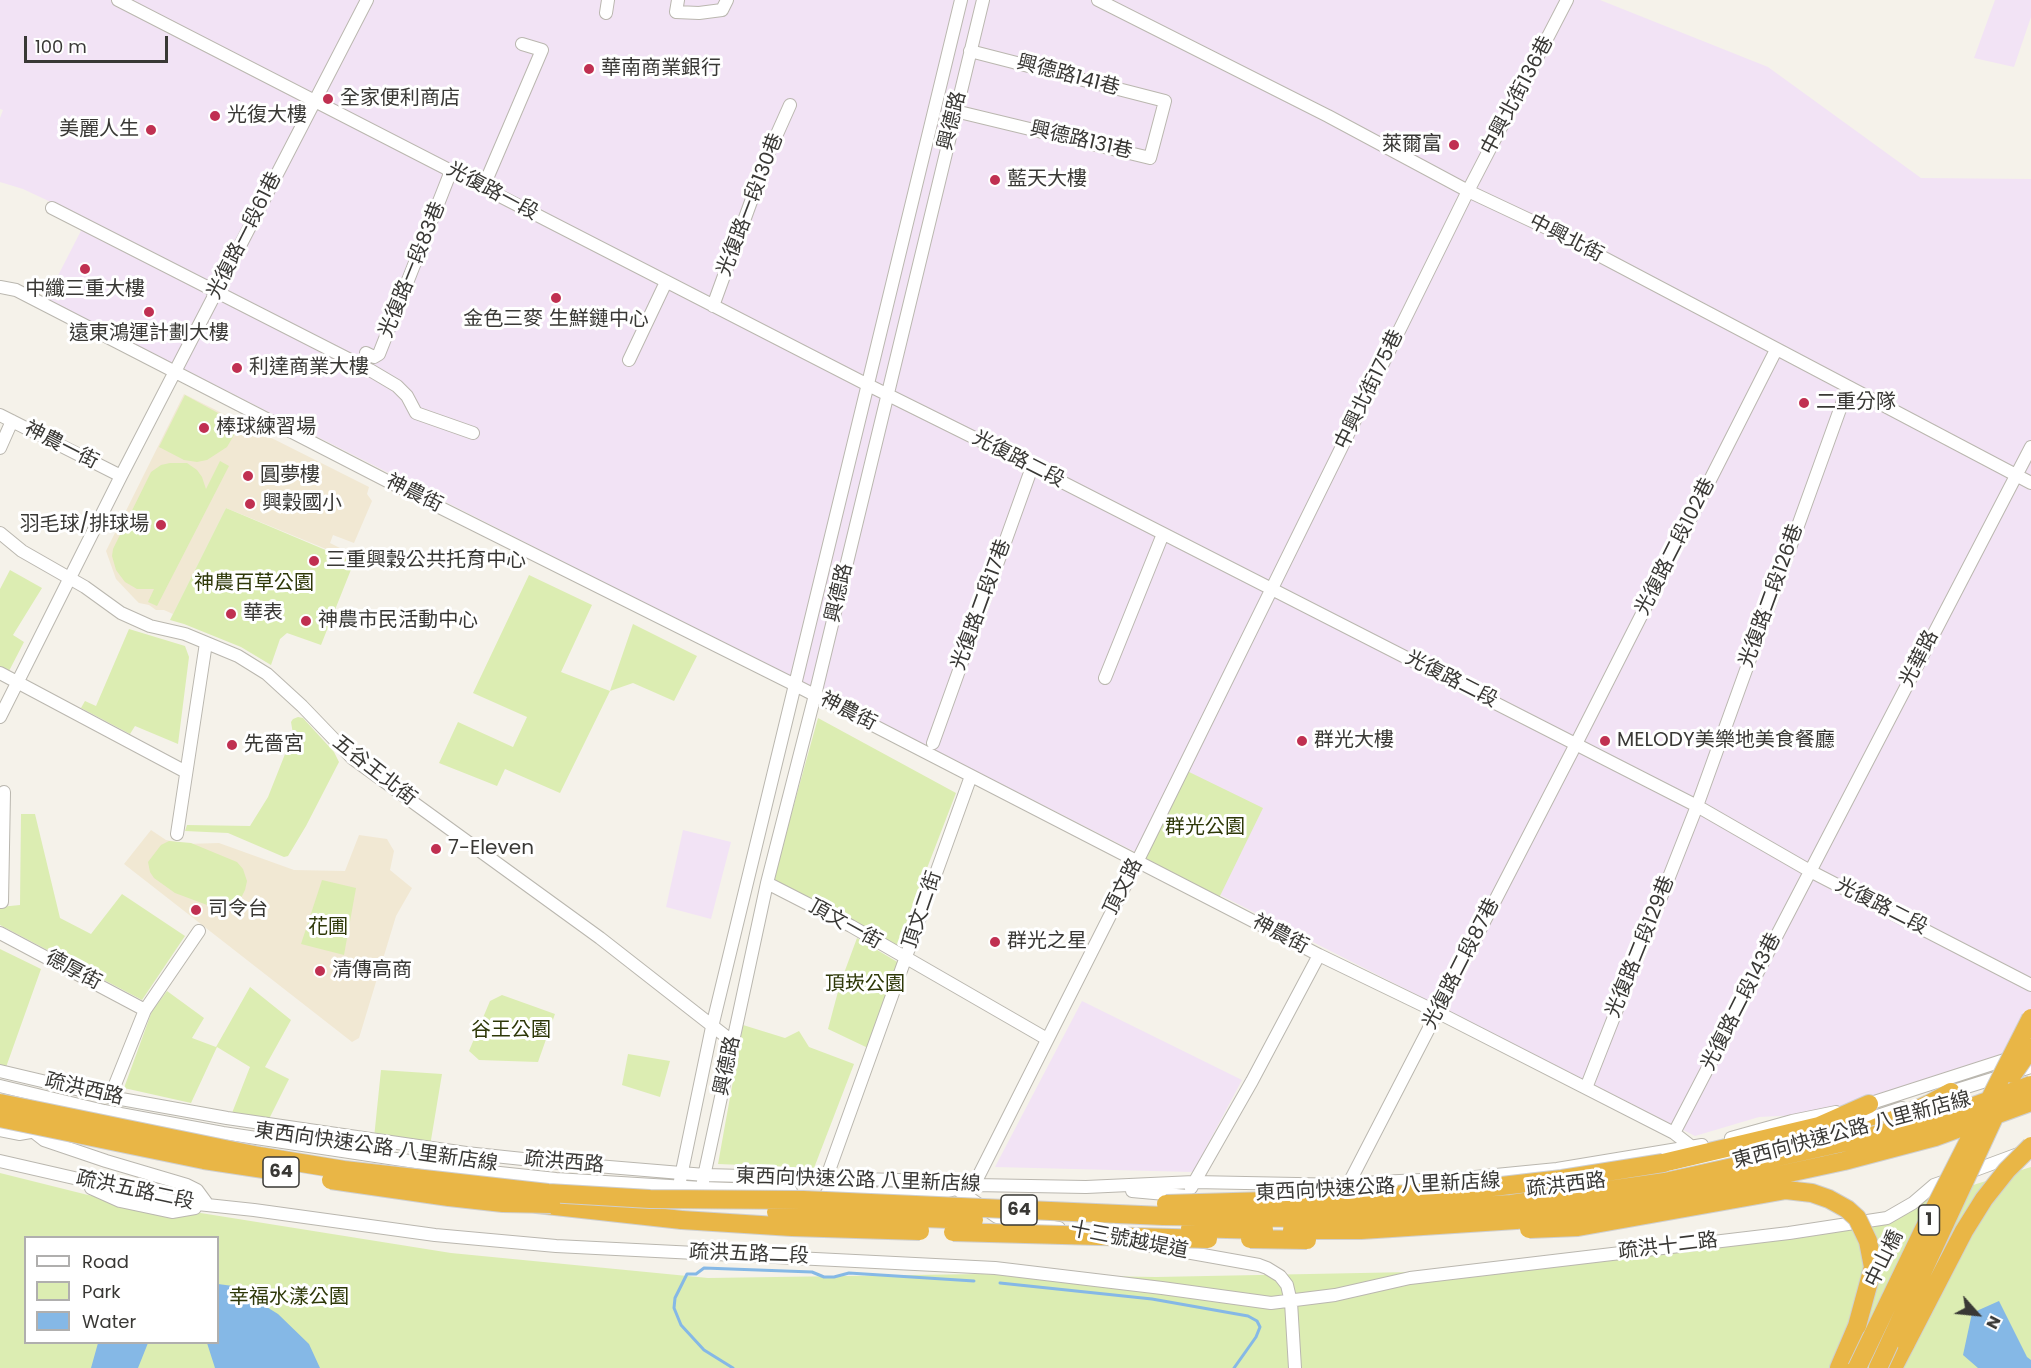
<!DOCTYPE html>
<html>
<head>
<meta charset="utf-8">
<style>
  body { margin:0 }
  #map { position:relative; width:2031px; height:1368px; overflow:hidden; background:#f5f2ea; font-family:Poppins,sans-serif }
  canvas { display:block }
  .legend { position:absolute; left:24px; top:1236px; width:195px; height:108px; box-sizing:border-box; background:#fff; border:2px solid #b0afae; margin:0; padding:8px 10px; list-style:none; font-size:18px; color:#393835 }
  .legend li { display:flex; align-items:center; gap:12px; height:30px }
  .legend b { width:30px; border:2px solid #b0afae }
  .north { position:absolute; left:1947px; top:1284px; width:60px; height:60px; -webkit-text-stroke:4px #fff; paint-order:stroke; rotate:117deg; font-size:16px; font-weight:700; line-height:24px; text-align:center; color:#393835 }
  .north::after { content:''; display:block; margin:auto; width:21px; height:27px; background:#393835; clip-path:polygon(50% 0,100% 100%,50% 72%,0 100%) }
  .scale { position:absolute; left:24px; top:36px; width:144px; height:27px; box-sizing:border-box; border:3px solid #393835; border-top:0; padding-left:8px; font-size:18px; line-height:21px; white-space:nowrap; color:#393835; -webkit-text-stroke:4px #fff; paint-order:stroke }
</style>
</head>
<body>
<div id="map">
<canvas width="2031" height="1368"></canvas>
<ul class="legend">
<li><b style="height:8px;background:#fff"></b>Road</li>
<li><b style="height:16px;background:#dcedb2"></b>Park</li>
<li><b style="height:16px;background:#85b8e6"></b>Water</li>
</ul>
<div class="north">N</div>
<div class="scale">100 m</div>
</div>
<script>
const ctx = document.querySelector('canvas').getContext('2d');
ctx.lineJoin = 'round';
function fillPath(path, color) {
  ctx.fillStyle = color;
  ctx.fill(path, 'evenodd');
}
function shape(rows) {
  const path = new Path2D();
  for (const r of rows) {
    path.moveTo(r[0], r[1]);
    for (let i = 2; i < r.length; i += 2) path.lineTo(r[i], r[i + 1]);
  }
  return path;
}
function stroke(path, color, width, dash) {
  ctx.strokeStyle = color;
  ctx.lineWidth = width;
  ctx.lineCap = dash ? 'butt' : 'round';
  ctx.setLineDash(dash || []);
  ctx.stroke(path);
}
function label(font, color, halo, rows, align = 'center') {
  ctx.font = font + ' Poppins,"Noto Sans TC",sans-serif';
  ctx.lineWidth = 6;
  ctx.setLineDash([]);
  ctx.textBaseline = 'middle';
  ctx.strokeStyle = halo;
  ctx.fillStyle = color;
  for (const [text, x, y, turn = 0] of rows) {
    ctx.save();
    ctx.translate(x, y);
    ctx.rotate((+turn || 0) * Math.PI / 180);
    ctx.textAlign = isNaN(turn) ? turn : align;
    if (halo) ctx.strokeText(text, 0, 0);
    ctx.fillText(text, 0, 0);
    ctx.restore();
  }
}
const industrial = shape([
  [0,0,1600,0,1768,67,1921,178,2031,179,2031,1045,1819,1114,1759,1117,1695,1136,46,299,87,219,23,189,0,182,0,118,3,110,0,109],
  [1995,0,2031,0,2031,17,2014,67,1974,58],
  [683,830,731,842,711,919,666,907],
  [1082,1001,1242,1080,1193,1172,995,1167]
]);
const education = shape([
  [184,394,369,487,367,494,372,501,354,543,333,535,330,543,350,553,348,558,226,508,173,614,164,610,156,610,149,605,139,603,133,597,116,579,106,551],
  [151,830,166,840,186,844,219,843,294,870,345,871,359,835,387,839,394,851,390,870,412,888,396,916,359,1038,352,1042,124,864]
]);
const green = shape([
  [185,395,240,425,227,447,207,460,197,462,184,460,159,447],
  [220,461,229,466,157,606,148,602,154,589,137,589,125,582,116,570,112,556,113,549,151,472,161,465,170,463,187,463,197,470,202,477,206,489],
  [226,508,354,562,321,645,287,633,280,639,271,665,241,647,184,624,170,620],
  [10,570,42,588,13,635,24,642,9,671,0,667,0,589],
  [529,575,592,605,561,672,610,691,633,624,697,656,674,701,633,683,610,691,560,793,505,769,497,786,439,763,458,722,513,747,527,717,473,693],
  [129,629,185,646,189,657,178,744,135,726,130,734,81,708,85,701,96,706],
  [298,717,303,718,334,752,339,762,306,826,288,856,284,857,228,833,185,831,187,825,250,826,268,797,293,734,291,722,293,719],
  [818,718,956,793,897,946,773,880],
  [1185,770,1263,808,1219,898,1143,858],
  [21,814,35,814,60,918,91,934,122,894,185,936,142,1000,0,925,0,907,20,905],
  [169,841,191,843,237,862,243,869,247,881,245,890,238,904,223,911,175,893,154,878,150,872,148,862,161,845],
  [322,880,356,888,344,955,301,944],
  [857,938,899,963,868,1048,828,1029,840,984],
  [0,949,41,969,5,1070,0,1069],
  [250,987,291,1020,265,1067,289,1079,267,1123,232,1113,250,1067,217,1047,191,1103,124,1088,152,1011,167,991,204,1018,192,1038,216,1047],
  [502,995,555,1014,538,1062,479,1060,469,1051,490,1001],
  [743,1025,785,1038,799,1031,809,1047,854,1064,814,1168,718,1164],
  [628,1054,670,1061,660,1097,622,1085],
  [381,1070,442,1074,430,1146,374,1138],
  [2031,1167,2031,1368,0,1368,0,1173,88,1195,451,1253,708,1278,980,1274,1156,1277,1463,1271,1809,1236],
  [26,1238,218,1238,218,1342,26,1342]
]);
const water = shape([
  [218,1284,233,1286,278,1314,309,1344,320,1368,215,1368,207,1343,218,1342],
  [1999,1301,2027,1357,2031,1360,2031,1368,1978,1368,1963,1355,1972,1313],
  [98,1343,98,1342,148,1343,138,1368,91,1368]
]);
const stream = shape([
  [1000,1283,1152,1299,1248,1316,1257,1321,1260,1327,1256,1337,1234,1368],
  [733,1368,704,1350,681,1325,674,1308,675,1298,687,1274,696,1274,704,1268,812,1272,824,1277,834,1277,849,1273,974,1281]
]);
const minor = shape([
  [118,0,866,384,1013,457,1697,806,1810,871,2031,985],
  [678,0,676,12,699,13,722,10,727,0],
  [1098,0,1328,116,1468,191,1551,230,2031,483],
  [606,13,608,0],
  [955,111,1150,158,1165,101,970,51],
  [483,188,542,50,522,44],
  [52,208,370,370,397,386,407,396,416,413,473,433],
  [0,287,16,290,391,483,795,685,1319,955,1437,1012,1674,1133,1692,1147],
  [713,306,769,152,790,105],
  [366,353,374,357,379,354,451,171],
  [629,360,666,282],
  [0,415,121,476],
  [0,448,12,421],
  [0,533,22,551,85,587,121,613,150,626,185,634,238,656,267,674,302,706,352,758,600,938,733,1042],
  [0,673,186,772],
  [1105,678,1163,534],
  [0,717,121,476,367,0],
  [933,743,1032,467],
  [177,834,206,643],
  [767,883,851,926,1047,1039],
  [0,902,2,902,4,792],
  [0,933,145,1010],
  [0,1071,110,1097,227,1118,466,1153,561,1163,705,1175,936,1181,955,1188,997,1217,1059,1228],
  [0,1086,104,1111,223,1133,462,1169,556,1179,702,1188,791,1191],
  [1586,1088,1697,806,1848,387],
  [1944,1094,2031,1067],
  [110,1097,145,1010,199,931],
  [1862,1106,2014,1057],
  [30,1129,44,1140,106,1161,187,1185,197,1190,208,1205],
  [0,1130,19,1134,42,1130],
  [1674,1133,2031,447],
  [1731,1138,1792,1121,1836,1112],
  [0,1161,179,1202,254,1210,435,1235,556,1246,995,1268,1162,1288,1271,1303,1335,1295,1410,1278,1789,1233,1887,1218,1913,1203,1934,1185,1951,1179],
  [1673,1169,1731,1158,1817,1136,1902,1108],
  [1967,1173,2021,1153],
  [826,1179,971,776],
  [680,1181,712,1027,961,0],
  [703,1181,767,883,815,695,983,0],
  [974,1185,1138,860,1468,191,1567,0],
  [1348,1185,1576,744,1776,350],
  [91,1188,120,1201,172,1212,195,1208],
  [1191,1188,1252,1081,1319,955],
  [1132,1191,1187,1196],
  [827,1193,935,1194,974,1185,1086,1187,1194,1182,1348,1185,1378,1182,1465,1178,1557,1169,1702,1145],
  [1141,1244,1259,1265,1267,1268,1280,1276,1287,1285,1291,1302,1295,1368]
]);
const highway = shape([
  [1864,1133,1929,1104,1951,1092],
  [1663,1163,1819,1126,1869,1104],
  [537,1204,682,1220],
  [1839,1368,1857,1326],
  [1893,1368,1906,1343]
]);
const highwayBridge = shape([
  [2013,1074,2031,1048],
  [0,1103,259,1156,344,1170,548,1193,650,1199,803,1200,1163,1216,1303,1218,1511,1204,1665,1182,1868,1137,1950,1115,2031,1085],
  [0,1118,204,1160,277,1171],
  [331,1180,449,1197,503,1203,551,1204],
  [1166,1204,1335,1199,1467,1190,1562,1179,1663,1163],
  [776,1212,974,1220],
  [682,1220,792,1227,920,1231],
  [1190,1228,1264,1230],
  [1529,1229,1578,1227,1786,1190,1812,1193,1829,1199,1847,1209,1857,1218,1868,1241,1873,1267,1857,1326],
  [1292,1230,1361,1230,1516,1220,1715,1189,1844,1161,1935,1137,2031,1102],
  [953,1232,1208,1239],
  [1250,1239,1307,1240],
  [1906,1343,1964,1231,1984,1199,2007,1170,2031,1146],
  [1857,1368,1924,1229,2031,1018],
  [1878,1368,1997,1111]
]);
const markers = [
  [589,69,6,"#c03051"],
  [328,99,6,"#c03051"],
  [215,116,6,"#c03051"],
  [151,130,6,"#c03051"],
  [1454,145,6,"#c03051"],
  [995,180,6,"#c03051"],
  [85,269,6,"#c03051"],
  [556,298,6,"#c03051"],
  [149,312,6,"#c03051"],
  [237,368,6,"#c03051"],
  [1804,403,6,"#c03051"],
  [204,428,6,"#c03051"],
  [248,476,6,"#c03051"],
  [250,504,6,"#c03051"],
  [161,525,6,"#c03051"],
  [314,561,6,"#c03051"],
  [231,614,6,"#c03051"],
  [306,621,6,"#c03051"],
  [1302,741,6,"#c03051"],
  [1605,741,6,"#c03051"],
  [232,745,6,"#c03051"],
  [436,849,6,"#c03051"],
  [196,910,6,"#c03051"],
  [995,942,6,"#c03051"],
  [320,971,6,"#c03051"]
];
const shields = [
  [281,1172,36],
  [1019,1210,36],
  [1929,1220,21]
];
const shieldNames = [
  ["64",281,1172],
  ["64",1019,1210],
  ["1",1929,1220]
];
const poiNames = [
  ["華南商業銀行",601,69],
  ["全家便利商店",340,99],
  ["光復大樓",227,116],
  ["美麗人生",139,130,"right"],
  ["萊爾富",1442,145,"right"],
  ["藍天大樓",1007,180],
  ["中纖三重大樓",85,290,"center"],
  ["金色三麥 生鮮鏈中心",556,320,"center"],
  ["遠東鴻運計劃大樓",149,334,"center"],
  ["利達商業大樓",249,368],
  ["二重分隊",1816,403],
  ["棒球練習場",216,428],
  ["圓夢樓",260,476],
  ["興穀國小",262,504],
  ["羽毛球/排球場",149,525,"right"],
  ["三重興穀公共托育中心",326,561],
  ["華表",243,614],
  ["神農市民活動中心",318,621],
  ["群光大樓",1314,741],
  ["MELODY美樂地美食餐廳",1617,741],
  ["先嗇宮",244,745],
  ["7-Eleven",448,849],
  ["司令台",208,910],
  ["群光之星",1007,942],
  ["清傳高商",332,971]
];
const streetNames = [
  ["興德路141巷",1068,76,15],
  ["中興北街136巷",1518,96,-62],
  ["興德路",953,121,-76],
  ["興德路131巷",1081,141,13],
  ["光復路一段",492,192,28],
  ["光復路一段130巷",751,205,-69],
  ["光復路一段61巷",245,236,-63],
  ["中興北街",1566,239,27],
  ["光復路一段83巷",413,270,-68],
  ["中興北街175巷",1370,390,-64],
  ["神農一街",61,446,27],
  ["光復路二段",1018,460,27],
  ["神農街",414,494,26],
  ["光復路二段102巷",1676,547,-63],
  ["興德路",840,593,-77],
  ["光復路二段126巷",1772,596,-70],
  ["光復路二段17巷",982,605,-70],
  ["光華路",1920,659,-63],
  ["光復路二段",1451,680,27],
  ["神農街",848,712,27],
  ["五谷王北街",374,771,38],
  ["頂文路",1124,887,-63],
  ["光復路二段",1881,907,27],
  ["頂文二街",923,910,-71],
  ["頂文一街",845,925,29],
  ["神農街",1280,935,28],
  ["光復路二段129巷",1641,947,-68],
  ["光復路二段87巷",1462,964,-63],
  ["德厚街",73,971,28],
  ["光復路二段143巷",1742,1002,-63],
  ["興德路",728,1066,-78],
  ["疏洪西路",84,1090,13],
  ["東西向快速公路 八里新店線",1852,1131,-15],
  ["東西向快速公路 八里新店線",376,1148,8],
  ["疏洪西路",564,1163,5],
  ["東西向快速公路 八里新店線",858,1181,2],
  ["疏洪西路",1566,1186,-7],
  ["東西向快速公路 八里新店線",1378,1188,-3],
  ["疏洪五路二段",135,1191,12],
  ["十三號越堤道",1129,1241,11],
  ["疏洪十二路",1668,1247,-7],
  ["疏洪五路二段",749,1255,2],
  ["中山橋",1885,1259,-64]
];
const parkNames = [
  ["神農百草公園",254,584],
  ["群光公園",1205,828],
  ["花圃",328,928],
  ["頂崁公園",865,985],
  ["谷王公園",511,1031],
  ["幸福水漾公園",289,1298]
];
fillPath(industrial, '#f2e3f5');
fillPath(education, '#f1e8d3');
fillPath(green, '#dcedb2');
fillPath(water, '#85b8e6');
stroke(stream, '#85b8e6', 3);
stroke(minor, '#bab7af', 14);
stroke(highway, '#cfcfcf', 20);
stroke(minor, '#fff', 12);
stroke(highway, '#e9b646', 18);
stroke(highwayBridge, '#cfcfcf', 20, []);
stroke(highwayBridge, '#e9b646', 18);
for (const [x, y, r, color] of markers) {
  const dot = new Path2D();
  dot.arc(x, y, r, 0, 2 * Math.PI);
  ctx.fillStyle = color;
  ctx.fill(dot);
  stroke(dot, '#fff', 2);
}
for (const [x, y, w] of shields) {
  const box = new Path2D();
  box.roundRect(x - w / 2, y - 15, w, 30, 4.5);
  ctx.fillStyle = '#fff';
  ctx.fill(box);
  stroke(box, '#393835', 1.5);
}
label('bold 18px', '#393835', null, shieldNames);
label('20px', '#393835', '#fff', poiNames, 'left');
label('20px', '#393835', '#fff', streetNames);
label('20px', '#2e3808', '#fff', parkNames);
</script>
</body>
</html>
